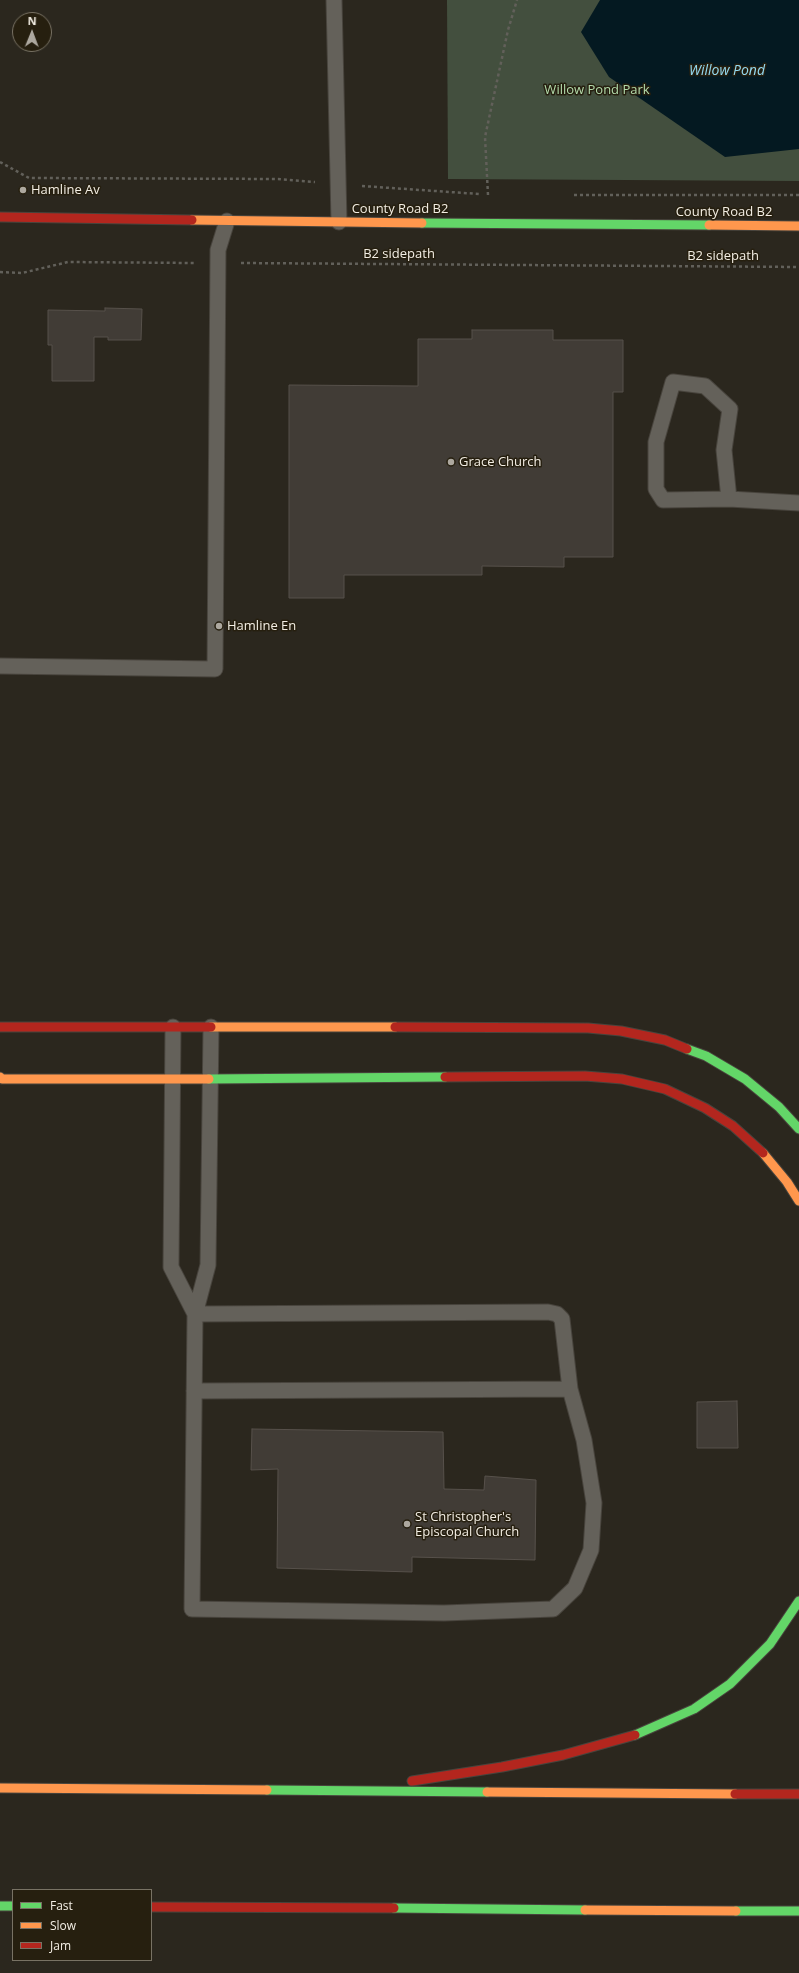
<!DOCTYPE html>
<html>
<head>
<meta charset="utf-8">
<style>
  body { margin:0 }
  #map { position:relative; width:799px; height:1973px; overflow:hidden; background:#2b271e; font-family:"Open Sans",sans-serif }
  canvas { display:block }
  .legend { position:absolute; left:12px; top:1889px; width:140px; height:72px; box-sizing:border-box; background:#261f0f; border:1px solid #787264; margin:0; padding:5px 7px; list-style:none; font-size:12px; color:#f3eee4 }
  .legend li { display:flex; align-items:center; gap:8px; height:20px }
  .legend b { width:20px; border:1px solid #787264 }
  .north { position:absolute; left:12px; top:12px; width:40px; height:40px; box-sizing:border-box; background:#261f0f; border:1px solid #787264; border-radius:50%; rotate:1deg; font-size:11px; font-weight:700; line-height:16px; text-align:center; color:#f3eee4 }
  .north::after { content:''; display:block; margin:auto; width:14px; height:18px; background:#ada89f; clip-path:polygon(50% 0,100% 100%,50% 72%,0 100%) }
</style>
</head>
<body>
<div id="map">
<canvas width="799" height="1973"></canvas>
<ul class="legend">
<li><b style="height:5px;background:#63d668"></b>Fast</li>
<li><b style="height:5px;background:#ff974d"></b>Slow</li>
<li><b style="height:5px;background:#b3261e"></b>Jam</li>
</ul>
<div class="north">N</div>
</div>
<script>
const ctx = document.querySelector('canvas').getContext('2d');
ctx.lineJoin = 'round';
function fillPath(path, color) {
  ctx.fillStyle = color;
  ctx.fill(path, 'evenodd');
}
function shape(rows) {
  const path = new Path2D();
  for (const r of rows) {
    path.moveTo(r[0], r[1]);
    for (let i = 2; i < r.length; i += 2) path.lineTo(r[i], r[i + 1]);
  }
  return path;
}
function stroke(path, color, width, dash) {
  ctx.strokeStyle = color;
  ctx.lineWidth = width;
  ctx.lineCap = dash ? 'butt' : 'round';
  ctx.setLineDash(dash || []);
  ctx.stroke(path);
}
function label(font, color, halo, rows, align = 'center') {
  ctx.font = font + ' "Open Sans",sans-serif';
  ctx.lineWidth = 3;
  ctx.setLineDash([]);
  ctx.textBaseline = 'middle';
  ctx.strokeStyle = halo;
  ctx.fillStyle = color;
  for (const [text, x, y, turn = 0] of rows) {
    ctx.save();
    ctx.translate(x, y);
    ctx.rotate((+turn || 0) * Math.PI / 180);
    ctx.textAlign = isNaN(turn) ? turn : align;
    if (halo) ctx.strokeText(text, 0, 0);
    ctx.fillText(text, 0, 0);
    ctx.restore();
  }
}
const green = shape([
  [447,0,799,0,799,181,448,179]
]);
const water = shape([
  [600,0,799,0,799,149,725,157,609,77,581,32]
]);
const building = shape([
  [105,308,142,309,141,340,108,340,108,337,94,337,94,381,52,381,52,345,48,345,48,310,105,311,105,308],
  [472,330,553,330,553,340,623,340,623,392,613,392,613,557,564,557,564,567,482,566,482,575,344,575,344,598,289,598,289,385,418,386,418,339,472,339,472,330],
  [737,1401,738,1448,697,1448,697,1402,737,1401],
  [252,1429,443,1432,444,1489,484,1490,485,1476,536,1480,535,1560,412,1557,412,1572,277,1568,278,1469,251,1470,252,1429]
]);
const path = shape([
  [0,162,29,178,278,179,315,182],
  [362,186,479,194],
  [488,195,485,137,508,30,517,0],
  [574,195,799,195],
  [241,263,799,267],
  [0,272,22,273,68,262,194,263]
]);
const lane = shape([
  [334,0,339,222],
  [729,499,724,450,730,409,705,386,673,382,656,442,656,489,663,500,729,499,799,503],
  [0,666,215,669,218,250,227,221],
  [173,1027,171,1267,195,1314],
  [211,1027,208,1265,195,1314,192,1609,444,1613,553,1609,575,1588,591,1550,594,1503,584,1440,570,1389],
  [194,1391,570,1389,562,1319,557,1314,548,1312,195,1314]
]);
const fast = shape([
  [422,223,709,225],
  [687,1049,706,1056,745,1079,779,1107,799,1129],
  [209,1079,445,1077],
  [635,1735,694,1709,730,1684,770,1644,799,1601],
  [267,1790,487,1792],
  [0,1906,13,1906],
  [394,1908,585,1910],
  [736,1911,799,1911]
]);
const slow = shape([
  [192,220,422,223],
  [709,225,799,226],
  [211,1027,395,1027],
  [0,1077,2,1079,209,1079],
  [763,1153,787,1182,799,1201],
  [0,1788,267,1790],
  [487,1792,735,1794],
  [585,1910,736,1911]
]);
const jam = shape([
  [0,217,192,220],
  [0,1027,211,1027],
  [395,1027,588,1028,621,1031,665,1040,687,1049],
  [445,1077,585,1076,622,1079,665,1089,705,1108,733,1126,763,1153],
  [412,1781,502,1767,563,1755,635,1735],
  [735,1794,799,1794],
  [151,1907,394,1908]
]);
const markers = [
  [23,190,4,"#ada89f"],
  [451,462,4,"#ada89f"],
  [219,626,4,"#ada89f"],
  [407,1524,4,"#ada89f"]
];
const parkNames = [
  ["Willow Pond Park",597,90]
];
const poiNames = [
  ["Hamline Av",31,190],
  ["Grace Church",459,462],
  ["Hamline En",227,626],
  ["St Christopher's",415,1517],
  ["Episcopal Church",415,1532]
];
const streetNames = [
  ["County Road B2",400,209],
  ["County Road B2",724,212],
  ["B2 sidepath",399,254],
  ["B2 sidepath",723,256]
];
const waterNames = [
  ["Willow Pond",727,71]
];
fillPath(green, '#434f3e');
fillPath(water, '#041921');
fillPath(building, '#413c36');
stroke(building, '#57514b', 1);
stroke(lane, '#48443d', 17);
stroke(fast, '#48443d', 11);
stroke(slow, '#48443d', 11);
stroke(jam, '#48443d', 11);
stroke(path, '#62605a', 2.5, [3, 3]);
stroke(lane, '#64615a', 15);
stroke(fast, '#63d668', 9);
stroke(slow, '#ff974d', 9);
stroke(jam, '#b3261e', 9);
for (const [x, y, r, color] of markers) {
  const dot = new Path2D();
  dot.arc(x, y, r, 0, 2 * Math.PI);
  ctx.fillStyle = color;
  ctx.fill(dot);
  stroke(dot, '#261f0f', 1.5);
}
label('13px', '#b4dcac', '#261f0f', parkNames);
label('13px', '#f3eee4', '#261f0f', poiNames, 'left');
label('13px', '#f3eee4', '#261f0f', streetNames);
label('italic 14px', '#94daf2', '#261f0f', waterNames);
</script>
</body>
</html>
